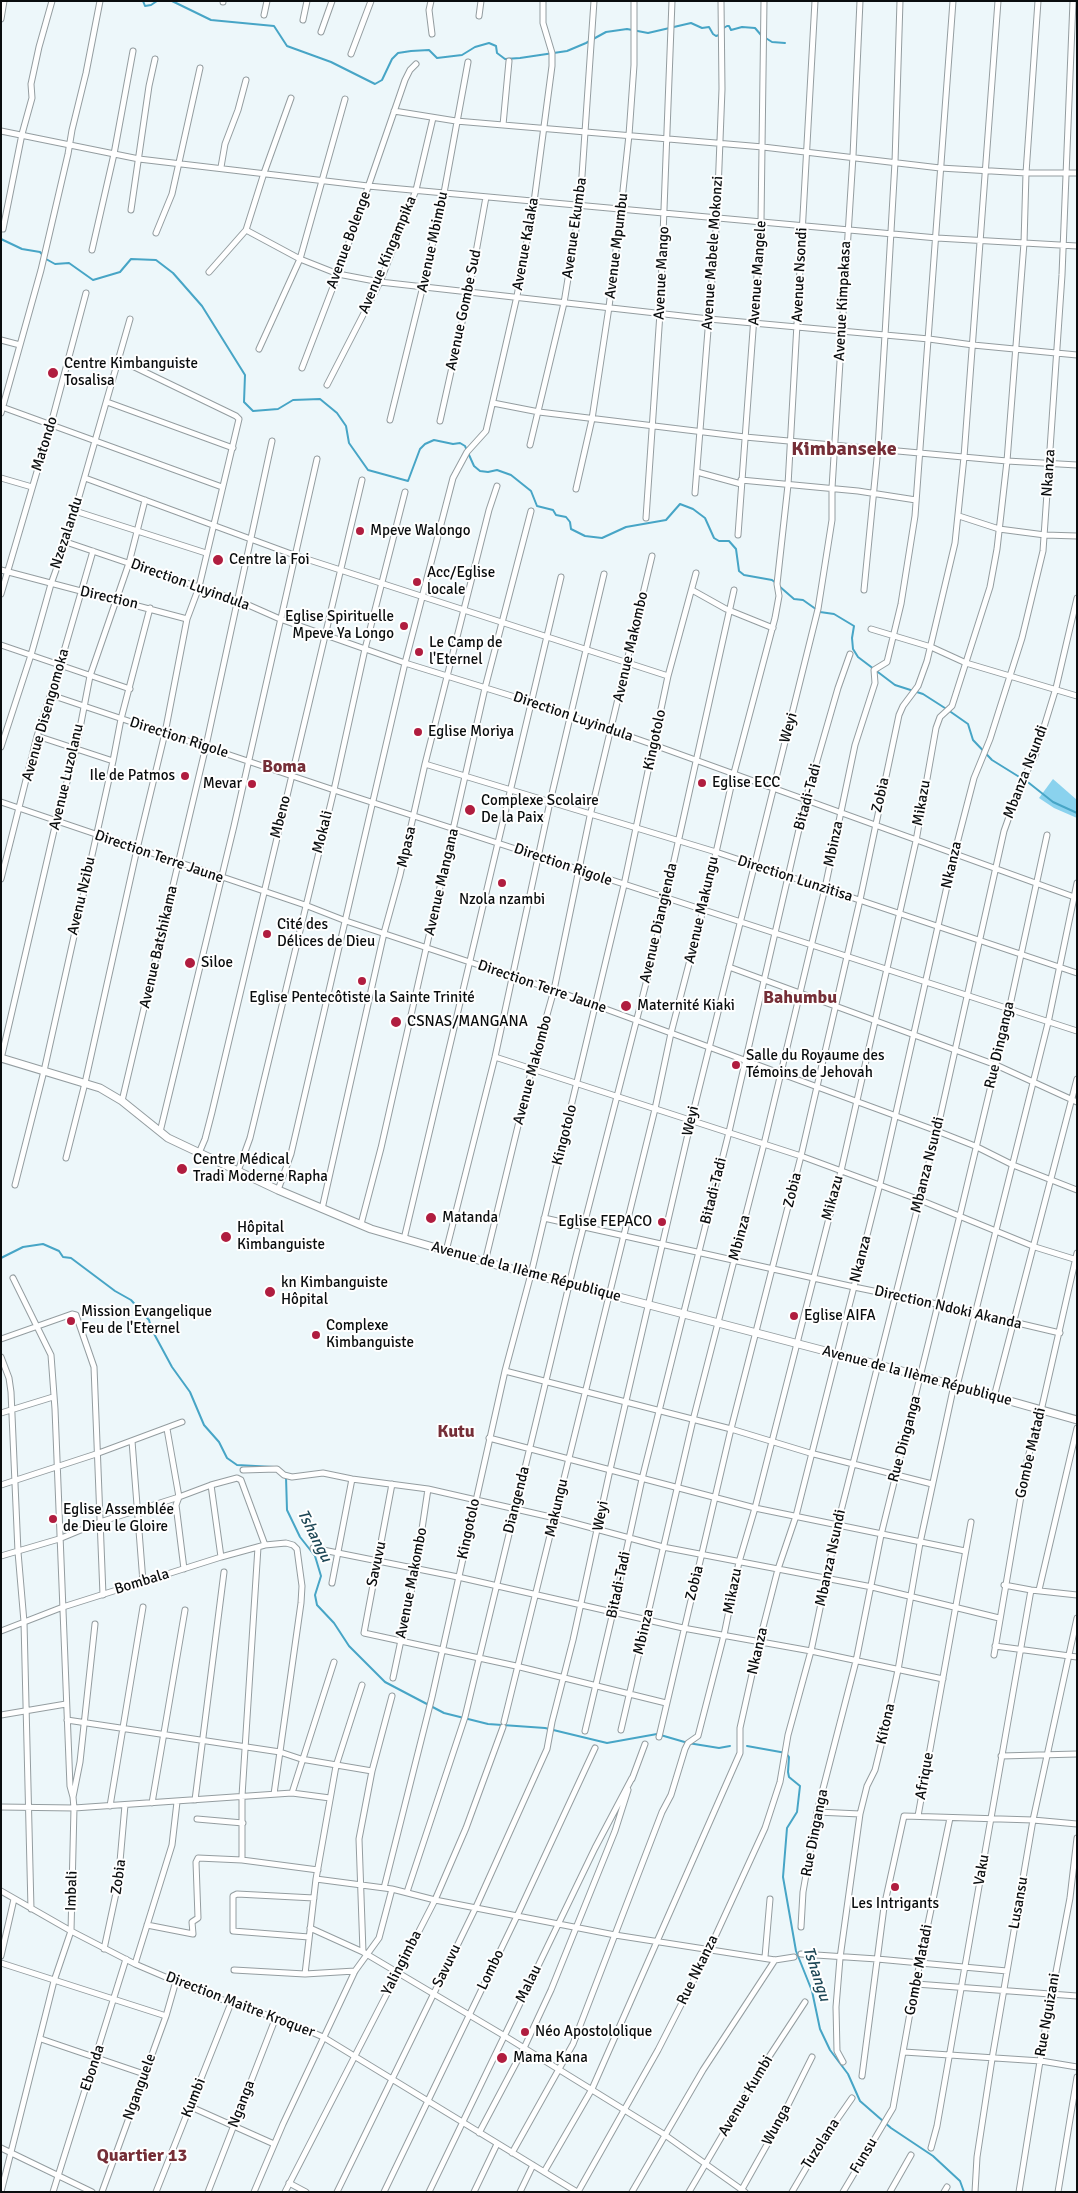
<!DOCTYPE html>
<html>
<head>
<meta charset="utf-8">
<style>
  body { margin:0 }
  #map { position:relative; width:1078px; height:2193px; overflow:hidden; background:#edf7fa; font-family:Signika,sans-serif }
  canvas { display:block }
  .frame { position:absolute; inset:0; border:2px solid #0a0d0e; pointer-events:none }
</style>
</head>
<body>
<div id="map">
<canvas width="1078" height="2193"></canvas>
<div class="frame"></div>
</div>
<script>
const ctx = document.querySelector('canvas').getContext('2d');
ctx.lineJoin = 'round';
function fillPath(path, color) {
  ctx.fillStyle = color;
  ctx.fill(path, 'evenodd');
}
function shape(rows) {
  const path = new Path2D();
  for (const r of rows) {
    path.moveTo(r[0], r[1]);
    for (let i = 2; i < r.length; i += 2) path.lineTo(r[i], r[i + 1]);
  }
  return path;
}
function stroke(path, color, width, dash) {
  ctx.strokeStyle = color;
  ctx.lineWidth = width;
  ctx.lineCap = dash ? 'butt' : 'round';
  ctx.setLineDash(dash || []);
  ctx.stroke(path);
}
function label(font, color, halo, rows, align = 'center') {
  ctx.font = font + ' Signika,sans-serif';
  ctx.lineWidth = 4;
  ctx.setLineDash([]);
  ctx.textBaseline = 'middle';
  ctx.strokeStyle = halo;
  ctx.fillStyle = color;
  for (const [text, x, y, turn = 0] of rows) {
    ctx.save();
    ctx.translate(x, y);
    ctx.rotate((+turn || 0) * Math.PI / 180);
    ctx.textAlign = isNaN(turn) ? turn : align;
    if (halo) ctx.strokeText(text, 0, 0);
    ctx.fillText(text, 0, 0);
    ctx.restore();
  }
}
const green = shape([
  [1053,779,1077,800,1077,818,1054,808,1039,798]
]);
const stream = shape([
  [143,1,145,6,151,5,157,1],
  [172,1,211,20,274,26,287,46,331,62,375,84,382,80,392,59,398,53,411,51,429,50,437,58,462,55,475,47,489,43,496,46,497,53,505,59,520,58,567,51,586,43,606,32,627,29,648,33,691,23,702,28,709,27,713,34,716,36,719,35],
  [722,29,727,26,729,26,731,30,742,27,755,28,761,35,772,42,785,43],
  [1,239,22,249,40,252,46,259,55,264,69,263,93,280,120,272,131,259,156,260,173,273,202,306,245,375,244,402,253,411,278,409,293,400,320,399,337,413,346,426,349,443,368,470,408,481,420,449,425,444,434,440,453,444,460,443,465,446,474,466,480,471,488,472,497,470,511,475,531,491,537,506,553,510,556,515,566,517,570,522,571,529,585,536,602,538,626,527,666,520,680,504,693,509,705,518,714,538,719,541,729,541,736,549,739,571,744,575,772,580,776,583],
  [779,586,794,599,803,600,820,612,834,614,854,626,852,638,853,649,858,657,895,685,923,694,948,710,968,724,973,740,992,760,1029,783,1053,802,1077,813],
  [1,1258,23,1247,43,1244,59,1251,63,1257,71,1258,115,1291,131,1300,149,1320,152,1330,172,1367,190,1392,204,1425,219,1442,227,1458,237,1465,274,1467],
  [286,1477,287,1510,300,1537,315,1556,321,1576,315,1595,317,1605,334,1623,349,1646,385,1682,444,1713,488,1724,545,1728,607,1743,657,1734,688,1743,719,1748,730,1746],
  [747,1746,786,1753,789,1757,788,1772,789,1777,800,1786,797,1812,787,1828,783,1877,796,1951,812,1991,820,2029,830,2050,848,2074,860,2101,891,2128,933,2156,960,2181,964,2192]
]);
const street = shape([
  [431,1,429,10,432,34],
  [223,2,223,1],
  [264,15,267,1],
  [479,16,481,1],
  [1,19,4,1],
  [303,20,307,1],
  [321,32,332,1],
  [351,54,371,1],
  [394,111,456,121,763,147,940,168,1026,173,1077,173],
  [503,125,509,61],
  [1,131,139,159,368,186,937,238,1077,246],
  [221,167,225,144,238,110,246,80],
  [131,210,149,86,155,59],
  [3,229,22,134,32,98,31,84,39,47,52,1],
  [246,230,300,259,338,274,380,282,709,319,929,339,973,345,1077,355],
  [156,233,172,194,200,68],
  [92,250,114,154,133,51],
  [209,272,246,230,264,173,291,98],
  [1,340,20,345],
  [259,349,300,259,345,99],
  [302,368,338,274,405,80,410,70,416,64],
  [327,385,380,282,416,190,433,118],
  [107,402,233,448],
  [493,403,539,412,745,437,1007,461,1077,465],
  [2,407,222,487],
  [1,413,41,270,68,154,72,130,86,73,100,1],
  [390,420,423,286,444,193,468,62],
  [440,421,469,291,486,197],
  [530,445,564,303,580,205,594,1],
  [697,472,741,484],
  [1,478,32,487],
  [85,478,294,555,668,676],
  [741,480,858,491,916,500],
  [576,489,592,419,609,307,621,209,629,135,634,65,634,1],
  [695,493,717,217,722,89,721,1],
  [75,511,206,553],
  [959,516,999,529,1045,535,1077,536],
  [646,518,660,313,672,1],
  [738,535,761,221,764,1],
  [66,542,237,600,280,619,405,663,531,702,654,745,1077,898],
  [1,570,187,619],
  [692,590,726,609,773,628],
  [864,590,878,448,885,335,895,162,900,1],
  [1,594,51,424,86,293],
  [871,629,931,647,966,663,1077,696],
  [1,645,130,689],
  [51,695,334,790,1077,1031],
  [37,736,113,761],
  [1,747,31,655,51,584,66,542,130,319],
  [425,764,716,852,1077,973],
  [1,802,305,905,346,921,554,990,937,1131,975,1146,1013,1165,1077,1190],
  [1,879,37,736,60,665,93,551],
  [729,967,996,1065,1077,1102],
  [495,1057,801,1156,920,1200,1035,1247,1077,1260],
  [1,1059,56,822,76,749,90,676,129,563,145,500],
  [122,1101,206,746,272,441],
  [160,1132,234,826,317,459],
  [199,1153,205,1139,212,1112,362,480],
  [66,1158,85,1083,137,849,165,733,187,619,199,587,239,419,236,416,120,360],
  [238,1171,250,1138,334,790,365,649,405,492],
  [15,1185,44,1071,113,761,121,719,150,608],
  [278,1190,291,1154,405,663,453,478,467,452,486,431,517,296,534,202,552,66,552,53,543,23,543,1],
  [322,1209,384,933,400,875,425,764,489,510,497,486],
  [544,1218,854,1287,937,1304,1060,1333],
  [361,1224,381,1148,485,688,531,511],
  [404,1239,561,577],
  [446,1251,495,1057,550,802,604,574],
  [485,1262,532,1068,554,990,590,816,652,556],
  [13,1278,51,1355,55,1409,70,1786,73,1797],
  [1,1339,72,1314,76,1315,94,1367,103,1595],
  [1,1357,9,1378,11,1392,18,1552,24,1622,31,1909],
  [505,1371,731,1429,810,1453,932,1484],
  [957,1386,1048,1023,1077,883],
  [994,1397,1077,1079],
  [1,1413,53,1397],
  [167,1429,179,1497,176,1505,184,1569],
  [489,1438,755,1508,965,1551],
  [132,1441,143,1582],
  [243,1470,277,1469,284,1475,292,1477,323,1473,352,1479,428,1489,555,1518,663,1547,872,1587,999,1618],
  [392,1484,364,1633,516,1666,666,1703],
  [1,1485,96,1454,182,1422],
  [211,1485,221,1557],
  [313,1548,458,1577,683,1628,811,1651,943,1679],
  [1,1556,59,1539,100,1522,179,1497,211,1485,237,1478,241,1480,265,1545],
  [332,1583,352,1479],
  [1004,1585,1031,1590,1077,1595],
  [1039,1590,1077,1428],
  [1,1631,63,1607,221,1557,265,1545,286,1543,293,1545,297,1549,299,1564,302,1586,301,1603,274,1794],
  [995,1646,1077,1657],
  [994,1655,1027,1461,1041,1411,1077,1253],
  [393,1678,416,1569,428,1489],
  [1,1715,66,1704],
  [67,1720,280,1752,301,1759,372,1771],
  [504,1722,655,1109,671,1033,703,910,734,773,775,618,779,596,777,584,788,485,815,1],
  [621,1730,693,1420,764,1144,825,888,855,745,875,683,874,670,887,662,901,604,915,516,953,1],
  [585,1731,613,1612,642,1479,729,1132,806,799,838,688,850,654],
  [659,1737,731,1429,801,1156,860,900,899,715,903,706,918,686,927,661,955,543,964,457,998,1],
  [1001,1756,1077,1754],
  [632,1779,645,1744],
  [292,1793,334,1662],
  [195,1800,224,1572],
  [152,1803,185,1610],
  [110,1806,143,1607],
  [1,1807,74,1808,292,1793,330,1798],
  [817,1812,860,1814],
  [918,1816,971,1522],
  [197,1819,243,1823],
  [242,1860,242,1796,258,1547],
  [316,1879,392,1889,435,1900,615,1935,775,1960,794,1957],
  [384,1888,432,1697,505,1371,531,1274,624,885,668,676,696,573],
  [1,1891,71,1931,135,1964,203,1993,293,2024,323,2037,577,2192],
  [407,1892,465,1717,576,1256,652,960,734,590],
  [147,1925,193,1934,192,1922,198,1918,196,1862,198,1858,242,1860,318,1870],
  [801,1927,803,1892,817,1812,856,1661,881,1535,960,1215,1009,1010,1047,835],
  [310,1928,363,1952,503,2035,665,2135,745,2192],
  [309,1937,233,1931,233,1896,237,1894,314,1898],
  [104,1949,118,1884,125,1805],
  [363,1952,359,1839,372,1771,392,1696],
  [801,1954,877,1959,1007,1971],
  [1,1956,14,1899],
  [765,1957,770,1899],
  [1,1963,166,2016],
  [135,1964,172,1845,177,1802],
  [234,1970,305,1974,355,1971],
  [305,1974,316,1879,336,1766,362,1685],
  [916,1984,1077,1996],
  [41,2039,144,2074],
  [904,2052,1041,2061,1077,2067],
  [843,2062,837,2051,836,2007,840,1958,860,1814,867,1786,875,1770,887,1721,898,1670,920,1543,954,1385],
  [862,2076,884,1907,904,1816,1033,1820,1077,1824],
  [191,2107,274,2144],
  [479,2133,524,2048,551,1990,615,1831,628,1790],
  [1,2148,92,2192],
  [931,2148,937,2126,1031,1590],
  [512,2153,573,2044,662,1812,671,1795,685,1749,688,1743,698,1736,724,1635,739,1562,755,1508,841,1171,916,841,936,728,940,717,952,706,990,587,997,549,1007,461,1024,243,1026,173,1038,1],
  [544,2172,592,2089,740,1753,740,1728,759,1643,778,1569,796,1516,880,1184,954,855,974,778,990,739,1022,638,1043,551,1062,275,1073,1],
  [289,2183,306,2192],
  [741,2191,778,2125,812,2057],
  [1,2192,54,1981,71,1931,74,1808,73,1797,80,1762,95,1624],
  [53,2192,126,1959],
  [102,2192,166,2016,176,1981],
  [156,2192,231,2003],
  [208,2192,276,2017],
  [254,2192,283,2124,355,1971,379,1938,392,1889],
  [285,2192,435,1900,466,1828,503,1727],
  [337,2192,476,1907,547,1749,552,1722,573,1640,610,1470,691,1121,818,609,832,520,832,488,853,156,860,1],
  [384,2192,517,1916,595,1748],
  [429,2192,595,1848,632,1778],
  [474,2192,497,2144],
  [520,2192,533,2165],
  [578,2192,658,2050,709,1950,765,1828,780,1782,788,1735,811,1651,838,1523,937,1131,1004,831,1021,783,1035,756,1056,688,1077,598],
  [632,2192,703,2070,775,1960],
  [689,2192,763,2066,805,2002],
  [792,2192,822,2141,852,2098],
  [843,2192,893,2108,913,1996,950,1818],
  [890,2192,911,2155],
  [944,2192,947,2187],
  [975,2192,977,2157,992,2059,1033,1820,1077,1618],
  [1019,2192,1045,2030,1070,1898,1077,1838],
  [1058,2192,1077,2077]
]);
const secondary = shape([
  [1,1058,100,1088,122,1101,168,1138,278,1190,371,1229,485,1262,921,1376,1077,1420]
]);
const markers = [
  [53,373,6,"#b01d3f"],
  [360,531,5,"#b01d3f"],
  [218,560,6,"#b01d3f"],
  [417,582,5,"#b01d3f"],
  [404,626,5,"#b01d3f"],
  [419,652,5,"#b01d3f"],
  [418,732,5,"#b01d3f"],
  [185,776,5,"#b01d3f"],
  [702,783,5,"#b01d3f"],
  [252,784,5,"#b01d3f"],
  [470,810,6,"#b01d3f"],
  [502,883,5,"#b01d3f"],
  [267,934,5,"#b01d3f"],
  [190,963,6,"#b01d3f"],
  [362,981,5,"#b01d3f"],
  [626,1006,6,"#b01d3f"],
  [396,1022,6,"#b01d3f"],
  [736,1065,5,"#b01d3f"],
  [182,1169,6,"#b01d3f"],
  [431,1218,6,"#b01d3f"],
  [662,1222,5,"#b01d3f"],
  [226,1237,6,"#b01d3f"],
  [270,1292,6,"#b01d3f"],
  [794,1316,5,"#b01d3f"],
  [71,1321,5,"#b01d3f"],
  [316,1335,5,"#b01d3f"],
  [53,1519,5,"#b01d3f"],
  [895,1887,5,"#b01d3f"],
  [525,2032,5,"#b01d3f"],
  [502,2058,6,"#b01d3f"]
];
const streetNames = [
  ["Avenue Ekumba",575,228,-82],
  ["Avenue Bolenge",349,240,-70],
  ["Avenue Mbimbu",433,242,-78],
  ["Avenue Kalaka",526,244,-80],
  ["Avenue Mpumbu",617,246,-83],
  ["Avenue Mabele Mokonzi",713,253,-86],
  ["Avenue Kingampika",388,255,-67],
  ["Avenue Mango",662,273,-87],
  ["Avenue Mangele",758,273,-86],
  ["Avenue Nsondi",800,275,-87],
  ["Avenue Kimpakasa",843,301,-87],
  ["Avenue Gombe Sud",464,310,-78],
  ["Matondo",45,444,-73],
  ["Nkanza",1049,473,-86],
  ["Nzezalandu",67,533,-72],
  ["Direction Luyindula",190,585,20],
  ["Direction",109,598,13],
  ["Avenue Makombo",631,647,-77],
  ["Avenue Disengomoka",46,715,-74],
  ["Direction Luyindula",573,717,19],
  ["Weyi",789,728,-75],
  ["Direction Rigole",179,738,18],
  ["Kingotolo",655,740,-78],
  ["Mbanza Nsundi",1026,772,-69],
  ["Avenue Luzolanu",67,777,-77],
  ["Zobia",881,795,-77],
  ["Bitadi-Tadi",808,797,-75],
  ["Mikazu",922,803,-80],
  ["Mbeno",281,817,-76],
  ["Mokali",323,832,-76],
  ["Mbinza",834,844,-78],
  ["Mpasa",407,847,-77],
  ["Direction Terre Jaune",159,857,19],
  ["Direction Rigole",563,865,19],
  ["Nkanza",952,865,-77],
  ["Direction Lunzitisa",795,879,18],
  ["Avenue Mangana",442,882,-77],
  ["Avenu Nzibu",82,896,-77],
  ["Avenue Makungu",702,910,-77],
  ["Avenue Diangienda",659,923,-77],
  ["Avenue Batshikama",159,947,-77],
  ["Direction Terre Jaune",542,987,19],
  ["Rue Dinganga",1000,1045,-77],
  ["Avenue Makombo",533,1070,-75],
  ["Weyi",691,1121,-77],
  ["Kingotolo",565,1135,-76],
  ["Mbanza Nsundi",928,1165,-76],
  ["Zobia",793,1190,-76],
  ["Bitadi-Tadi",714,1191,-76],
  ["Mikazu",833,1198,-75],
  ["Mbinza",740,1238,-75],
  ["Nkanza",861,1259,-76],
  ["Avenue de la IIème République",526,1272,15],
  ["Direction Ndoki Akanda",948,1308,13],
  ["Avenue de la IIème République",917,1376,15],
  ["Rue Dinganga",905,1439,-75],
  ["Gombe Matadi",1031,1453,-77],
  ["Diangenda",517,1500,-76],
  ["Makungu",557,1508,-77],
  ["Weyi",601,1516,-79],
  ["Kingotolo",469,1529,-78],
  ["Mbanza Nsundi",831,1558,-78],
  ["Savuvu",377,1564,-78],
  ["Bombala",142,1582,-17],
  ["Avenue Makombo",412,1583,-79],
  ["Zobia",695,1583,-76],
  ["Bitadi-Tadi",619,1585,-78],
  ["Mikazu",733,1591,-79],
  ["Mbinza",644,1632,-77],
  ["Nkanza",758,1651,-77],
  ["Kitona",886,1724,-77],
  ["Afrique",925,1776,-80],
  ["Rue Dinganga",815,1833,-79],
  ["Vaku",982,1870,-80],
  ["Zobia",119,1877,-82],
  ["Imbali",72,1891,-88],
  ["Lusansu",1019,1903,-80],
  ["Yalingimba",402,1963,-63],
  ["Savuvu",447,1966,-64],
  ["Lombo",491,1970,-64],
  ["Rue Nkanza",698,1970,-64],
  ["Gombe Matadi",919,1970,-79],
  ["Malau",529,1984,-64],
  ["Direction Maitre Kroquer",240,2005,21],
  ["Rue Nguizani",1048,2015,-80],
  ["Ebonda",93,2068,-72],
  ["Nganguele",140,2087,-70],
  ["Avenue Kumbi",746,2096,-59],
  ["Kumbi",194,2098,-68],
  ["Nganga",242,2104,-69],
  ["Wunga",777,2125,-62],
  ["Tuzolana",821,2144,-57],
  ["Funsu",864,2156,-59]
];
const poiNames = [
  ["Centre Kimbanguiste",64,364],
  ["Tosalisa",64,381],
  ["Mpeve Walongo",370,531],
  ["Centre la Foi",229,560],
  ["Acc/Eglise",427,573],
  ["locale",427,590],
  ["Eglise Spirituelle",394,617,"right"],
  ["Mpeve Ya Longo",394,634,"right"],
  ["Le Camp de",429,643],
  ["l'Eternel",429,660],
  ["Eglise Moriya",428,732],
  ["Ile de Patmos",175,776,"right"],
  ["Eglise ECC",712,783],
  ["Mevar",242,784,"right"],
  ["Complexe Scolaire",481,801],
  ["De la Paix",481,818],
  ["Nzola nzambi",502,900,"center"],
  ["Cité des",277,925],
  ["Délices de Dieu",277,942],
  ["Siloe",201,963],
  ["Eglise Pentecôtiste la Sainte Trinité",362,998,"center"],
  ["Maternité Kiaki",637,1006],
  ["CSNAS/MANGANA",407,1022],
  ["Salle du Royaume des",746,1056],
  ["Témoins de Jehovah",746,1073],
  ["Centre Médical",193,1160],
  ["Tradi Moderne Rapha",193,1177],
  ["Matanda",442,1218],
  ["Eglise FEPACO",652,1222,"right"],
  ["Hôpital",237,1228],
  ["Kimbanguiste",237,1245],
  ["kn Kimbanguiste",281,1283],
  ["Hôpital",281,1300],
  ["Mission Evangelique",81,1312],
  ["Feu de l'Eternel",81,1329],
  ["Eglise AIFA",804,1316],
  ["Complexe",326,1326],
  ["Kimbanguiste",326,1343],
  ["Eglise Assemblée",63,1510],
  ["de Dieu le Gloire",63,1527],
  ["Les Intrigants",895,1904,"center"],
  ["Néo Apostololique",535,2032],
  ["Mama Kana",513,2058]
];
const waterNames = [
  ["Tshangu",314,1536,63],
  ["Tshangu",816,1974,72]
];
const quarterNames = [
  ["Boma",284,767],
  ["Bahumbu",800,998],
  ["Kutu",456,1432],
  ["Quartier 13",142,2156]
];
const districtNames = [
  ["Kimbanseke",844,450]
];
fillPath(green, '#8ad2ee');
stroke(stream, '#47a5c6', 2);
stroke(street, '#949da0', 7);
stroke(secondary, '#949da0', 9);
stroke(street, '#fff', 5);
stroke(secondary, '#fff', 7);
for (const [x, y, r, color] of markers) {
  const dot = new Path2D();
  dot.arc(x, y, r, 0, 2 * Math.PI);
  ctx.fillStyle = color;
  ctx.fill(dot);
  stroke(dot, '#fff', 2);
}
label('15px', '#0a0d0e', '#fff', streetNames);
label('15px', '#0a0d0e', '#fff', poiNames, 'left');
label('italic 16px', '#1e4756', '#fff', waterNames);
label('bold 18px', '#752e37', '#fff', quarterNames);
label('bold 20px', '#752e37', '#fff', districtNames);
</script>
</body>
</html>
